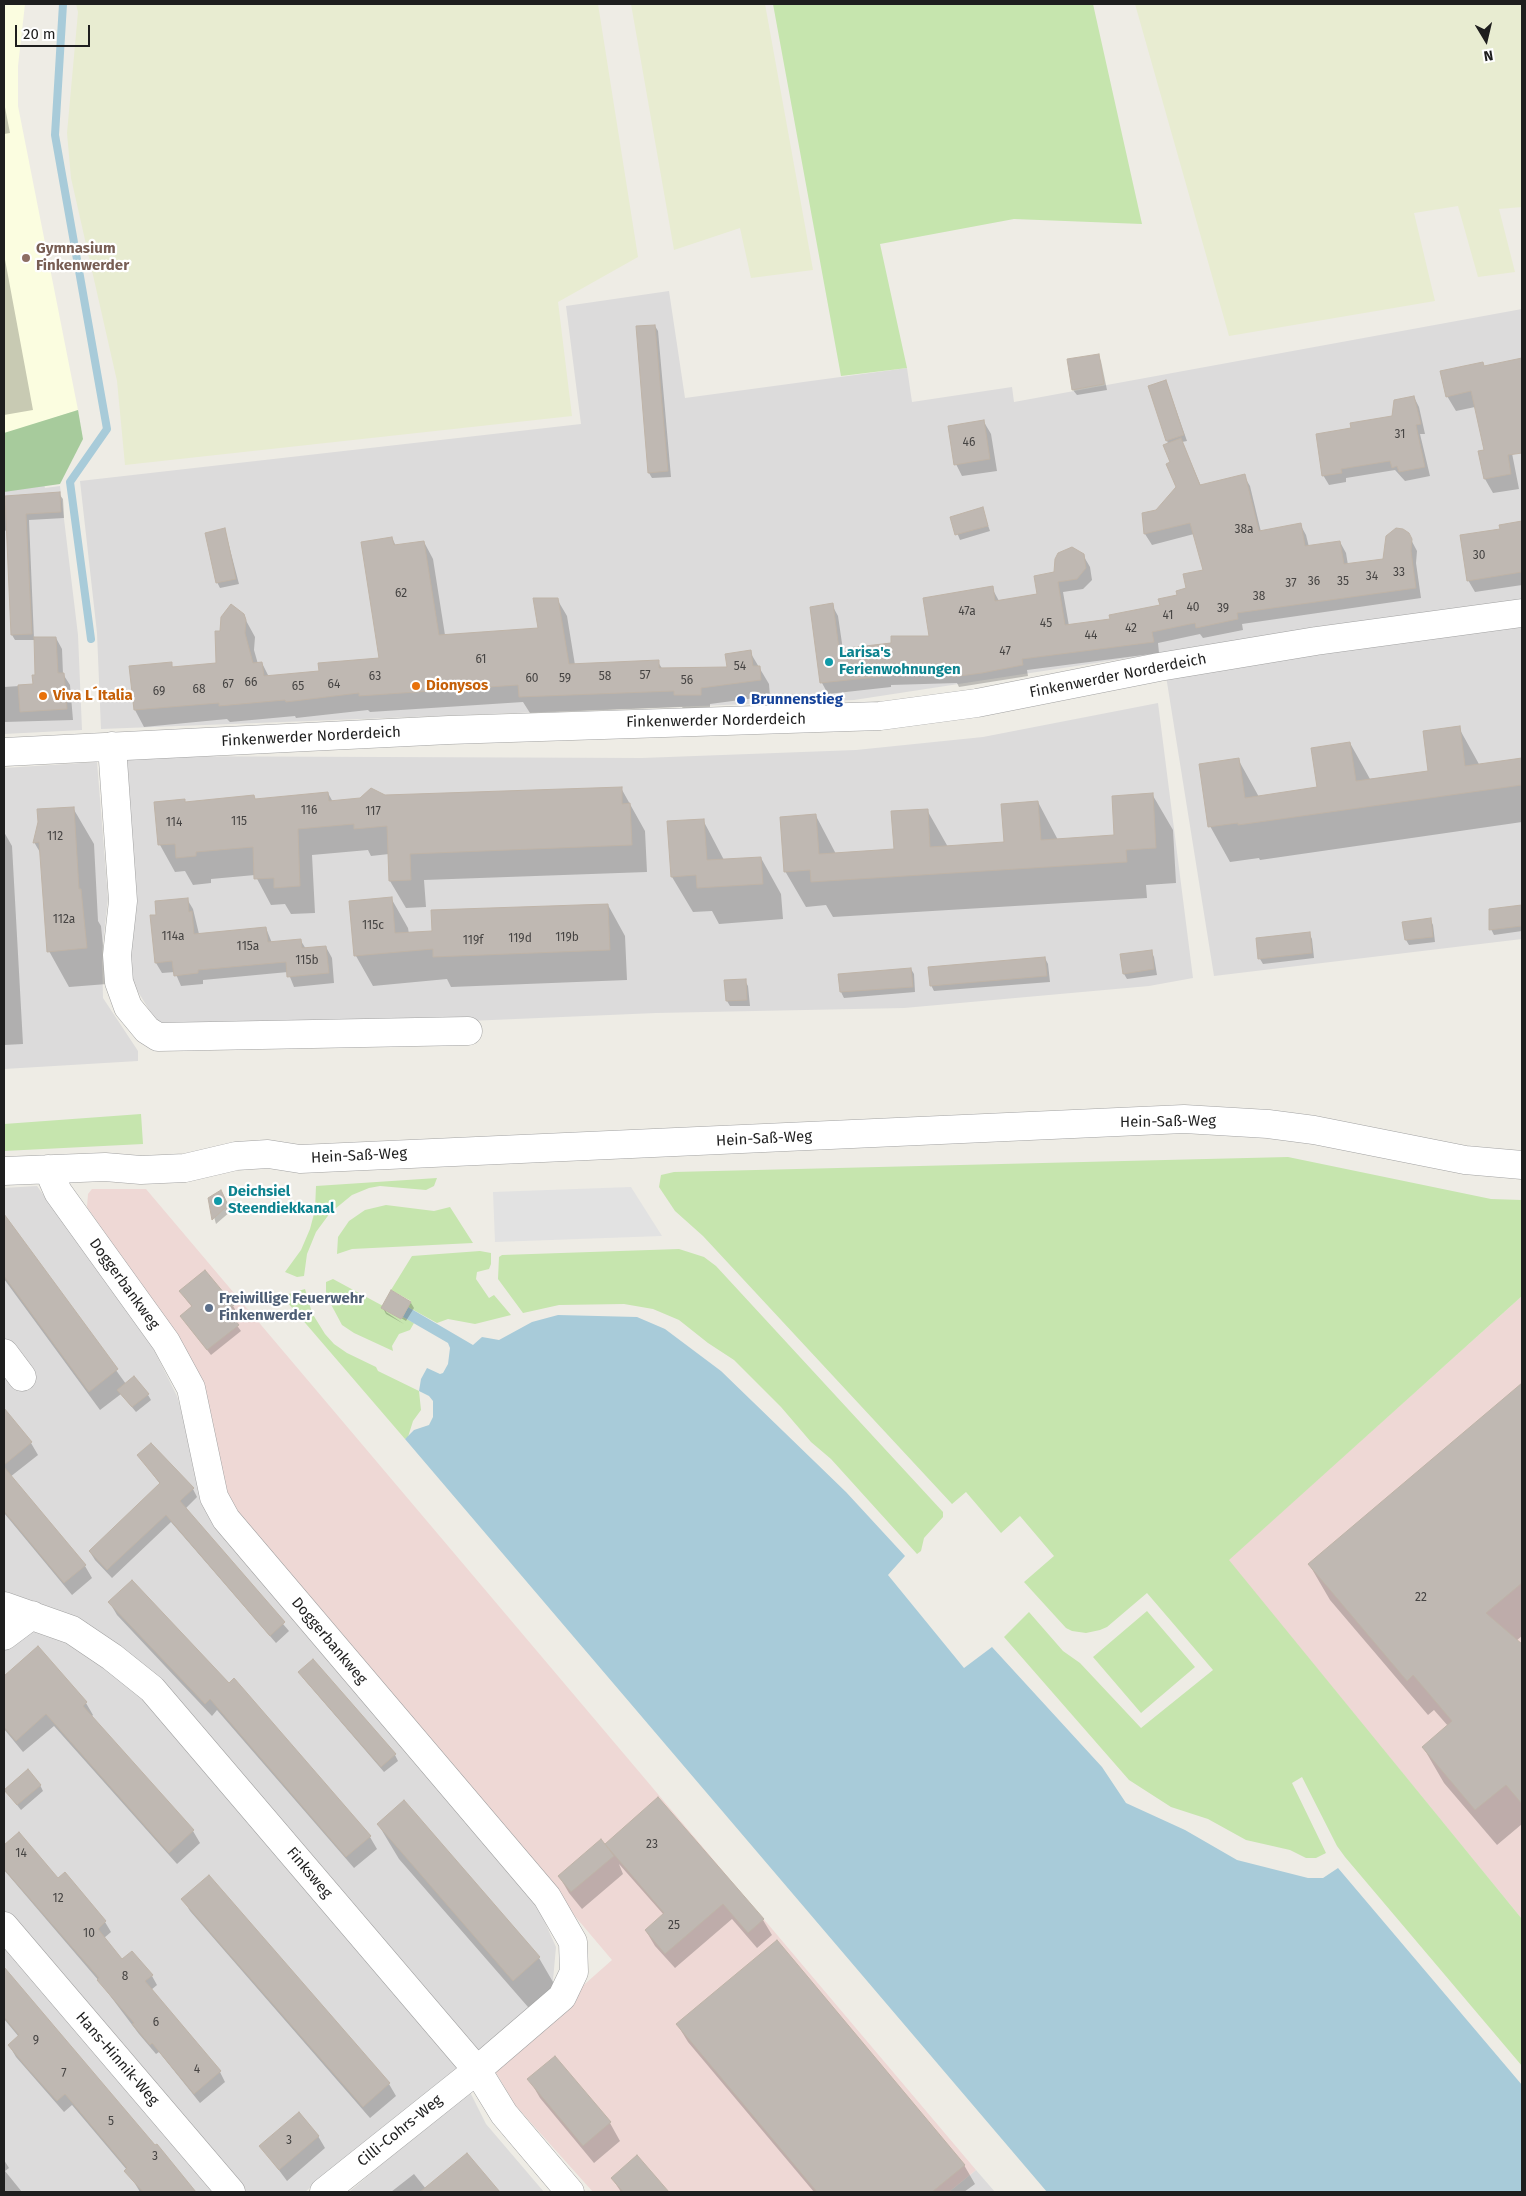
<!DOCTYPE html>
<html>
<head>
<meta charset="utf-8">
<style>
  body { margin:0 }
  #map { position:relative; width:1526px; height:2196px; overflow:hidden; background:#eeece5; font-family:"Fira Sans",sans-serif }
  canvas { display:block }
  .frame { position:absolute; inset:0; border:5px solid #1e1e1e; pointer-events:none }
  .north { position:absolute; left:1461px; top:15px; width:50px; height:50px; -webkit-text-stroke:4px #fff; paint-order:stroke; rotate:171deg; font-size:14px; font-weight:700; line-height:20px; text-align:center; color:#1e1e1e }
  .north::after { content:''; display:block; margin:auto; width:18px; height:22px; background:#1e1e1e; clip-path:polygon(50% 0,100% 100%,50% 72%,0 100%) }
  .scale { position:absolute; left:15px; top:25px; width:75px; height:22px; box-sizing:border-box; border:2px solid #1e1e1e; border-top:0; padding-left:6px; font-size:15px; line-height:18px; white-space:nowrap; color:#1e1e1e; -webkit-text-stroke:4px #fff; paint-order:stroke }
</style>
</head>
<body>
<div id="map">
<canvas width="1526" height="2196"></canvas>
<div class="frame"></div>
<div class="north">N</div>
<div class="scale">20 m</div>
</div>
<script>
const ctx = document.querySelector('canvas').getContext('2d');
ctx.lineJoin = 'round';
function fillPath(path, color) {
  ctx.fillStyle = color;
  ctx.fill(path, 'evenodd');
}
function shape(rows) {
  const path = new Path2D();
  for (const r of rows) {
    path.moveTo(r[0], r[1]);
    for (let i = 2; i < r.length; i += 2) path.lineTo(r[i], r[i + 1]);
  }
  return path;
}
function stroke(path, color, width, dash) {
  ctx.strokeStyle = color;
  ctx.lineWidth = width;
  ctx.lineCap = dash ? 'butt' : 'round';
  ctx.setLineDash(dash || []);
  ctx.stroke(path);
}
function label(font, color, halo, rows, align = 'center') {
  ctx.font = font + ' "Fira Sans",sans-serif';
  ctx.lineWidth = 4.5;
  ctx.setLineDash([]);
  ctx.textBaseline = 'middle';
  ctx.strokeStyle = halo;
  ctx.fillStyle = color;
  for (const [text, x, y, turn = 0] of rows) {
    ctx.save();
    ctx.translate(x, y);
    ctx.rotate((+turn || 0) * Math.PI / 180);
    ctx.textAlign = isNaN(turn) ? turn : align;
    if (halo) ctx.strokeText(text, 0, 0);
    ctx.fillText(text, 0, 0);
    ctx.restore();
  }
}
const residential = shape([
  [669,291,685,398,907,368,912,402,1012,387,1014,402,1522,309,1522,603,1148,655,854,700,101,729,97,633,80,481,581,424,566,306],
  [43,479,45,488,60,486,78,635,82,730,4,734,4,491],
  [1522,625,1522,939,1214,976,1166,676],
  [1158,703,1193,978,1149,986,904,1008,656,1013,164,1034,132,982,128,951,123,756,642,758,856,750,983,737],
  [97,762,108,898,102,952,103,998,138,1051,138,1061,4,1069,4,768],
  [37,1186,152,1346,177,1396,189,1436,538,1907,556,1947,552,1991,305,2192,4,2192,4,1188],
  [469,2090,486,2124,544,2192,349,2192],
  [976,2170,995,2192,949,2192]
]);
const commercial = shape([
  [92,1189,146,1189,976,2170,949,2192,593,2192,515,2105,492,2066,612,1960,251,1533,223,1491,176,1336,87,1207,88,1194],
  [1522,1296,1522,1919,1228,1560]
]);
const education = shape([
  [4,4,25,4,18,66,18,106,78,410,4,434]
]);
const farmland = shape([
  [76,4,598,4,638,257,558,302,572,416,125,465,117,381,71,178,67,133,78,12],
  [631,4,765,4,813,270,751,278,740,228,674,250],
  [1135,4,1522,4,1522,207,1499,209,1515,272,1478,277,1458,206,1414,213,1435,301,1229,336]
]);
const grass = shape([
  [773,4,1093,4,1142,224,1014,219,880,244,907,368,841,376],
  [141,1114,143,1144,4,1151,4,1124],
  [1288,1157,1491,1199,1522,1200,1522,1296,1229,1560,1522,1919,1522,2066,1345,1857,1337,1846,1302,1777,1292,1783,1326,1853,1316,1858,1306,1858,1290,1850,1246,1840,1208,1819,1171,1807,1129,1780,1004,1637,1029,1612,1063,1651,1080,1663,1141,1728,1213,1670,1147,1593,1107,1627,1100,1630,1086,1633,1072,1631,1066,1628,1024,1582,1054,1556,1020,1516,1001,1533,966,1492,952,1504,703,1236,675,1211,659,1187,661,1175,674,1172],
  [437,1178,434,1186,426,1190,380,1186,369,1188,352,1195,330,1213,316,1232,307,1254,304,1276,297,1277,285,1272,301,1250,310,1229,315,1210,316,1186],
  [386,1205,434,1211,450,1207,473,1243,352,1249,337,1254,338,1237,349,1221,365,1210],
  [679,1249,704,1257,716,1266,943,1512,943,1517,924,1538,921,1551,917,1554,831,1459,811,1442,781,1407,734,1360,708,1343,679,1320,653,1309,624,1304,559,1305,523,1313,498,1279,499,1257,502,1255],
  [480,1251,491,1253,491,1264,489,1269,477,1272,476,1279,489,1298,494,1295,511,1315,475,1324,448,1319,437,1323,408,1307,411,1301,391,1290,412,1256],
  [333,1279,383,1306,382,1308,401,1319,403,1317,414,1323,410,1330,399,1334,392,1346,393,1351,354,1333,342,1325,326,1295,326,1282],
  [305,1289,312,1313,325,1334,334,1344,347,1353,376,1367,378,1371,419,1391,421,1410,413,1421,408,1437,405,1439,282,1296],
  [1147,1611,1195,1667,1141,1713,1093,1657]
]);
const forest = shape([
  [78,410,83,439,60,484,4,492,4,433]
]);
const parking = shape([
  [631,1187,662,1236,495,1242,493,1192]
]);
const water = shape([
  [408,1307,473,1345,482,1337,499,1340,532,1322,558,1315,637,1317,665,1329,721,1371,846,1492,905,1556,888,1575,964,1668,992,1647,1102,1767,1126,1803,1185,1830,1237,1860,1308,1878,1323,1878,1338,1868,1522,2085,1522,2192,1047,2192,405,1439,414,1430,429,1425,433,1417,433,1401,429,1396,419,1391,421,1379,427,1368,440,1374,443,1373,448,1364,450,1348,448,1343,403,1317]
]);
const shadow = shape([
  [4,102,10,133,4,134],
  [4,254,33,410,4,415],
  [655,326,658,331,671,477,652,478,649,473],
  [1098,355,1101,361,1107,390,1077,395,1073,390],
  [1522,359,1522,440,1510,443,1519,489,1493,493,1485,479,1486,451,1475,407,1456,411,1447,396,1484,367],
  [1166,381,1187,441,1182,442,1201,486,1244,476,1250,486,1261,532,1300,524,1306,535,1309,547,1340,542,1346,553,1348,565,1385,560,1408,534,1417,551,1416,563,1421,598,1242,624,1243,630,1203,638,1200,634,1158,643,1159,653,1027,670,1028,676,959,687,957,683,891,685,891,687,828,694,822,683,832,605,838,616,843,650,931,637,992,588,999,601,1039,595,1055,573,1083,555,1090,567,1092,580,1083,589,1063,592,1069,626,1111,620,1161,605,1187,589,1204,571,1194,534,1152,545,1145,534,1143,514,1157,511,1177,487,1167,440],
  [1414,397,1419,407,1425,434,1420,434,1430,476,1405,481,1395,470,1346,478,1346,482,1329,485,1323,475,1352,429,1394,417],
  [984,422,991,434,997,471,962,476,956,464],
  [59,494,63,499,64,518,29,520,34,639,56,638,62,649,63,674,70,685,73,720,4,722,4,687,34,685,37,676,35,640,15,640,12,635,8,530,4,531,4,507],
  [982,508,990,531,960,540,951,518],
  [1522,523,1522,585,1475,592,1468,580,1501,530,1500,526],
  [225,530,239,584,220,588,217,582],
  [392,538,396,546,424,542,433,559,445,635,540,629,557,599,567,616,575,665,658,662,663,670,728,668,750,652,769,684,770,696,710,704,710,711,685,712,682,707,530,713,523,702,370,712,368,710,296,718,295,716,230,722,227,719,144,727,135,710,171,663,173,668,218,664,221,632,243,615,255,637,254,650,258,664,262,663,269,677,320,672,381,659],
  [1459,728,1480,766,1522,760,1522,822,1260,860,1259,858,1230,862,1210,826,1238,759,1259,797,1319,788,1350,743,1370,779,1430,772],
  [621,788,645,831,647,872,424,880,426,907,406,908,390,881,389,854,371,856,368,850,312,855,315,913,291,914,285,904,271,905,255,875,211,879,211,883,193,885,185,871,175,872,160,845,156,803,184,800,186,803,254,797,255,800,328,793,333,802,385,796],
  [1152,794,1173,830,1176,883,1146,885,1147,898,833,917,826,905,806,907,785,871,816,816,836,854,896,850,927,810,948,847,1005,843,1038,802,1058,840,1116,836],
  [73,808,94,844,98,921,101,926,107,984,69,987,49,951,41,854,34,842],
  [703,820,724,860,761,858,781,894,783,919,719,924,712,911,693,912,672,877],
  [4,832,12,846,23,1044,4,1045],
  [391,898,408,928,409,934,433,932,608,905,625,936,627,980,451,987,447,979,373,986,356,956],
  [187,899,193,909,199,934,266,928,272,943,301,941,306,949,326,947,332,958,334,983,294,987,288,972,203,980,203,984,181,986,175,972,162,973,156,963,157,916],
  [1522,906,1522,931,1494,935,1491,929,1490,910],
  [1430,919,1433,925,1435,942,1409,945,1406,940],
  [1309,933,1312,939,1314,958,1263,964,1260,959],
  [1151,951,1154,957,1157,975,1127,979,1124,974],
  [1045,958,1048,964,1050,982,934,991,931,985],
  [911,969,914,974,915,992,844,998,841,992],
  [745,981,748,986,750,1006,730,1006,727,1001],
  [224,1198,231,1211,216,1224,209,1199],
  [4,1216,126,1384,148,1395,151,1400,136,1412,121,1394,100,1410,4,1279],
  [184,1297,233,1306,236,1311,230,1316,241,1331,211,1355,185,1322,192,1307],
  [411,1303,414,1308,406,1321,386,1309,386,1312,404,1324,386,1314,383,1308],
  [1522,1385,1522,1636,1516,1641,1522,1646,1522,1824,1497,1845,1444,1783,1423,1747,1448,1726,1434,1710,1428,1715,1330,1600,1309,1564],
  [4,1410,31,1443,38,1455,10,1477,85,1566,92,1578,72,1595,4,1513,4,1484,6,1482,4,1479],
  [138,1455,193,1489,197,1497,185,1509,289,1631,276,1643,171,1522,112,1578,95,1560,90,1552,161,1485],
  [110,1603,370,1837,377,1849,354,1868,217,1710,212,1716,117,1615],
  [38,1648,86,1703,93,1715,91,1717,193,1831,200,1843,177,1864,54,1726,23,1752,4,1729,4,1678],
  [313,1661,395,1755,398,1761,384,1772,303,1678,300,1673],
  [40,1785,43,1791,21,1810,9,1795],
  [658,1799,763,1920,772,1935,757,1948,732,1919,675,1968,655,1946,646,1931,664,1915,619,1864,623,1874,582,1909,569,1893,559,1876,610,1850,606,1844],
  [403,1802,539,1958,560,1994,535,2015,399,1859,378,1824],
  [19,1834,58,1880,65,1874,105,1922,111,1932,104,1938,122,1960,152,1976,157,1985,151,1990,220,2072,225,2082,200,2103,159,2052,156,2054,139,2034,99,1981,4,1870,4,1847],
  [209,1877,389,2084,396,2096,370,2118,190,1911,183,1899],
  [4,1969,155,2147,157,2146,195,2192,140,2192,127,2170,72,2105,64,2112,16,2057,9,2045,19,2037,4,2019],
  [677,2024,964,2165,975,2184,964,2192,814,2192,688,2042],
  [529,2079,610,2123,620,2141,594,2163,540,2098],
  [318,2136,325,2148,287,2181,261,2146],
  [467,2155,498,2192,391,2192,414,2174,426,2189],
  [4,2160,9,2168,5,2171,22,2192,4,2192],
  [612,2178,662,2185,665,2192,621,2192]
]);
const stream = shape([
  [63,4,55,135,107,429,70,482,91,639]
]);
const building = shape([
  [655,325,668,471,648,473,636,326,655,325],
  [1099,354,1104,384,1072,390,1067,359,1099,354],
  [1522,358,1522,453,1508,455,1511,474,1484,479,1478,451,1484,450,1471,391,1446,397,1440,371,1483,362,1484,366,1522,358],
  [1166,380,1184,435,1166,441,1148,386,1166,380],
  [1414,396,1421,424,1416,425,1425,467,1399,472,1397,466,1392,468,1390,461,1341,469,1342,473,1322,476,1316,434,1351,428,1350,423,1392,416,1394,400,1414,396],
  [984,420,990,459,954,465,948,426,984,420],
  [1181,438,1200,485,1245,474,1259,531,1301,523,1305,546,1340,541,1344,564,1383,559,1386,536,1396,528,1403,529,1409,533,1412,539,1411,551,1416,588,1237,613,1238,619,1196,628,1195,623,1152,632,1154,642,1022,659,1023,665,982,673,952,677,951,673,885,674,886,676,820,683,810,607,833,603,839,649,891,643,891,636,929,636,923,598,993,586,995,601,1037,594,1034,576,1054,572,1055,559,1058,553,1072,547,1084,554,1086,568,1077,579,1058,582,1065,625,1110,619,1109,615,1160,605,1158,599,1177,595,1176,591,1186,588,1183,574,1203,570,1190,523,1144,534,1142,513,1156,510,1176,487,1166,464,1170,462,1163,445,1181,438],
  [60,492,61,512,26,514,32,634,11,635,5,496,60,492],
  [983,507,988,526,955,535,950,517,983,507],
  [1522,521,1522,572,1467,581,1460,535,1500,529,1499,525,1522,521],
  [225,528,236,579,216,583,205,533,225,528],
  [392,537,394,545,424,541,439,635,538,628,533,598,558,598,569,664,659,660,659,668,727,667,725,654,751,650,753,666,760,666,761,680,701,688,701,695,674,695,674,691,519,697,518,685,359,696,359,693,286,702,285,700,219,706,219,703,134,710,129,666,172,662,172,667,216,663,215,631,220,631,221,617,231,604,244,614,246,620,245,633,253,663,262,662,264,676,319,671,318,663,379,658,361,542,392,537],
  [34,637,56,637,58,673,64,673,67,709,20,712,18,685,33,684,32,675,35,675,34,637],
  [1460,726,1465,766,1522,758,1522,785,1238,825,1238,823,1208,827,1199,764,1239,758,1245,798,1317,787,1311,748,1350,742,1356,781,1428,771,1423,731,1460,726],
  [622,787,622,804,630,803,632,845,410,854,411,880,389,881,387,826,354,829,354,824,298,829,300,886,274,888,274,878,254,879,253,847,196,852,196,856,176,858,175,844,158,845,154,802,185,799,185,802,254,795,255,799,328,792,329,801,360,798,371,788,385,795,622,787],
  [1153,793,1156,848,1126,850,1127,862,811,882,810,870,784,872,780,817,816,814,819,854,894,849,891,811,928,809,930,847,1004,842,1001,804,1038,801,1041,840,1114,835,1112,796,1153,793],
  [74,807,79,889,81,889,87,948,47,952,39,842,33,843,38,822,37,809,74,807],
  [704,819,707,860,761,857,763,884,697,888,696,875,671,877,667,821,704,819],
  [392,897,395,933,432,931,431,910,608,904,610,950,433,957,433,949,354,956,349,901,392,897],
  [188,898,189,912,192,911,194,934,266,927,268,942,301,939,302,948,326,946,329,973,287,977,286,962,198,970,198,973,174,976,172,961,155,963,150,915,156,915,155,901,188,898],
  [1522,905,1522,926,1489,930,1489,909,1522,905],
  [1431,918,1433,937,1405,940,1402,922,1431,918],
  [1310,932,1312,953,1258,959,1256,938,1310,932],
  [1152,950,1154,969,1123,974,1120,954,1152,950],
  [1045,957,1047,976,930,986,928,967,1045,957],
  [911,968,913,987,840,992,838,974,911,968],
  [746,979,747,1000,726,1001,724,980,746,979],
  [221,1190,228,1205,212,1220,208,1198,221,1190],
  [4,1214,118,1369,89,1392,4,1276,4,1214],
  [205,1270,234,1305,227,1310,239,1325,207,1350,180,1316,192,1306,179,1291,205,1270],
  [391,1290,411,1302,401,1319,381,1308,391,1290],
  [134,1376,149,1394,132,1407,117,1390,134,1376],
  [1522,1383,1522,1583,1486,1613,1522,1644,1522,1804,1506,1785,1475,1810,1422,1747,1452,1721,1413,1675,1407,1681,1308,1564,1522,1383],
  [4,1408,32,1442,4,1465,4,1408],
  [151,1443,194,1488,180,1501,285,1622,270,1636,166,1515,107,1570,89,1551,160,1483,137,1455,151,1443],
  [4,1467,86,1565,64,1583,4,1511,4,1467],
  [132,1580,229,1683,234,1678,371,1836,346,1857,210,1699,205,1704,108,1602,132,1580],
  [38,1646,87,1702,83,1706,194,1830,169,1853,46,1714,16,1741,4,1727,4,1676,38,1646],
  [313,1659,396,1754,381,1767,298,1672,313,1659],
  [28,1769,41,1785,17,1805,4,1790,28,1769],
  [658,1797,764,1919,748,1933,723,1904,665,1954,645,1930,664,1913,605,1844,658,1797],
  [404,1800,540,1957,513,1981,377,1824,404,1800],
  [19,1832,58,1878,65,1872,106,1921,98,1929,122,1959,132,1951,153,1975,145,1981,221,2071,194,2094,152,2043,150,2045,132,2024,134,2023,97,1980,99,1978,4,1869,4,1845,19,1832],
  [601,1839,614,1856,571,1892,558,1876,601,1839],
  [209,1875,390,2083,363,2107,181,1899,209,1875],
  [777,1940,965,2165,932,2192,817,2192,676,2024,777,1940],
  [4,1967,155,2145,157,2144,196,2192,143,2192,124,2171,127,2168,65,2094,57,2101,28,2069,8,2045,19,2035,4,2017,4,1967],
  [555,2056,611,2122,583,2146,527,2079,555,2056],
  [299,2112,319,2136,279,2170,259,2146,299,2112],
  [467,2153,500,2192,420,2192,467,2153],
  [637,2155,669,2192,623,2192,611,2178,637,2155]
]);
const minor = shape([
  [112,746,123,901,117,955,119,982,128,1007,147,1030,158,1037,468,1031],
  [4,752,449,730,880,716,977,703,1159,667,1316,641,1522,613],
  [48,1169,58,1192,166,1342,191,1388,214,1497,226,1519,547,1897,573,1942,574,1972,562,1997,477,2070,324,2192],
  [4,1171,105,1167,141,1170,185,1168,236,1156,268,1154,300,1159,1184,1119,1268,1124,1314,1130,1465,1160,1522,1165],
  [4,1353,22,1377],
  [4,1606,72,1630,112,1657,152,1689,477,2070,504,2114,570,2192],
  [4,1636,32,1615],
  [4,1926,231,2192]
]);
const markers = [
  [26,258,5,"#8d6e63"],
  [829,662,5,"#0f9aa8"],
  [416,686,5,"#e8710a"],
  [43,696,5,"#e8710a"],
  [741,700,5,"#1a4fb4"],
  [218,1201,5,"#0f9aa8"],
  [209,1308,5,"#5c6f8a"]
];
const numberNames = [
  ["31",1400,435],
  ["46",969,443],
  ["38a",1244,530],
  ["30",1479,556],
  ["33",1399,573],
  ["34",1372,577],
  ["36",1314,582],
  ["35",1343,582],
  ["37",1291,584],
  ["62",401,594],
  ["38",1259,597],
  ["40",1193,608],
  ["39",1223,609],
  ["47a",967,612],
  ["41",1168,616],
  ["45",1046,624],
  ["42",1131,629],
  ["44",1091,636],
  ["47",1005,652],
  ["61",481,660],
  ["54",740,667],
  ["57",645,676],
  ["63",375,677],
  ["58",605,677],
  ["60",532,679],
  ["59",565,679],
  ["56",687,681],
  ["66",251,683],
  ["67",228,685],
  ["64",334,685],
  ["65",298,687],
  ["68",199,690],
  ["69",159,692],
  ["116",309,811],
  ["117",373,812],
  ["115",239,822],
  ["114",174,823],
  ["112",55,837],
  ["112a",64,920],
  ["115c",373,926],
  ["114a",173,937],
  ["119b",567,938],
  ["119d",520,939],
  ["119f",473,941],
  ["115a",248,947],
  ["115b",307,961],
  ["22",1421,1598],
  ["23",652,1845],
  ["14",21,1854],
  ["12",58,1899],
  ["25",674,1926],
  ["10",89,1934],
  ["8",125,1977],
  ["6",156,2023],
  ["9",36,2041],
  ["4",197,2070],
  ["7",64,2074],
  ["5",111,2122],
  ["3",289,2141],
  ["3",155,2157]
];
const educationNames = [
  ["Gymnasium",36,249],
  ["Finkenwerder",36,266]
];
const cultureNames = [
  ["Larisa's",839,653],
  ["Ferienwohnungen",839,670],
  ["Deichsiel",228,1192],
  ["Steendiekkanal",228,1209]
];
const streetNames = [
  ["Finkenwerder Norderdeich",1118,676,-11],
  ["Finkenwerder Norderdeich",716,721,-1],
  ["Finkenwerder Norderdeich",311,737,-3],
  ["Hein-Saß-Weg",1168,1122,-1],
  ["Hein-Saß-Weg",764,1139,-3],
  ["Hein-Saß-Weg",359,1156,-3],
  ["Doggerbankweg",124,1284,54],
  ["Doggerbankweg",329,1641,50],
  ["Finksweg",309,1873,50],
  ["Hans-Hinnik-Weg",117,2059,49],
  ["Cilli-Cohrs-Weg",400,2131,-39]
];
const foodNames = [
  ["Dionysos",426,686],
  ["Viva L´Italia",53,696]
];
const transitNames = [
  ["Brunnenstieg",751,700]
];
const serviceNames = [
  ["Freiwillige Feuerwehr",219,1299],
  ["Finkenwerder",219,1316]
];
fillPath(residential, '#dcdbdb');
fillPath(commercial, '#eed8d5');
fillPath(education, '#fbfde0');
fillPath(farmland, '#e8ecd1');
fillPath(grass, '#c6e5ae');
fillPath(forest, '#a7cb9c');
fillPath(parking, '#e2e2e2');
fillPath(water, '#a8cbd9');
fillPath(shadow, '#0003');
stroke(stream, '#a8cbd9', 8);
fillPath(building, '#bfb8b2');
stroke(building, '#bfb4a8', 1);
stroke(minor, '#a2a2a2', 29);
stroke(minor, '#fff', 28);
for (const [x, y, r, color] of markers) {
  const dot = new Path2D();
  dot.arc(x, y, r, 0, 2 * Math.PI);
  ctx.fillStyle = color;
  ctx.fill(dot);
  stroke(dot, '#fff', 2);
}
label('12px', '#464443', null, numberNames);
label('bold 15px', '#785e54', '#fff', educationNames, 'left');
label('bold 15px', '#0d838f', '#fff', cultureNames, 'left');
label('15px', '#1e1e1e', '#fff', streetNames);
label('bold 15px', '#c56008', '#fff', foodNames, 'left');
label('bold 15px', '#164399', '#fff', transitNames, 'left');
label('bold 15px', '#4e5e75', '#fff', serviceNames, 'left');
</script>
</body>
</html>
